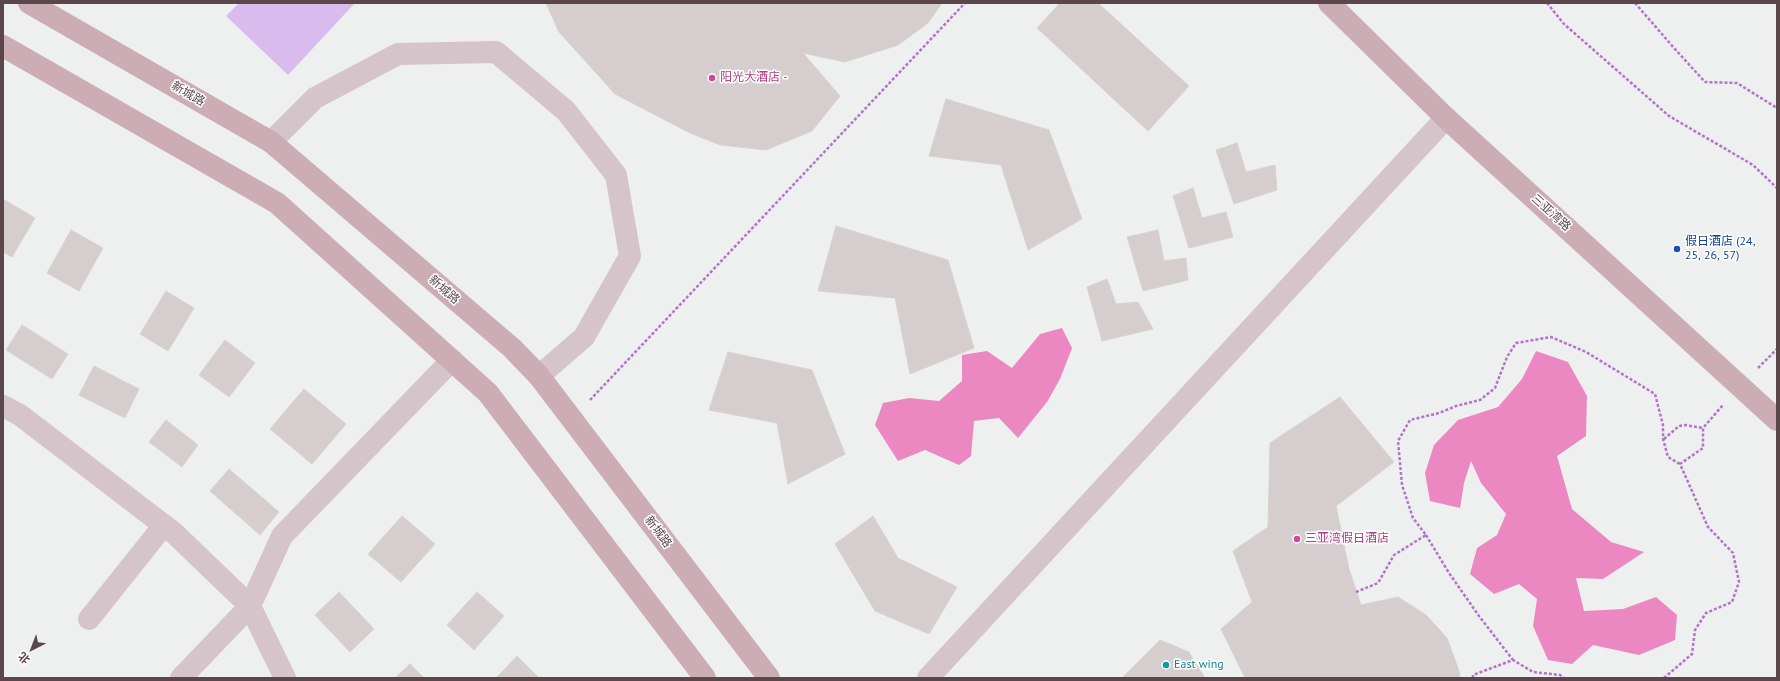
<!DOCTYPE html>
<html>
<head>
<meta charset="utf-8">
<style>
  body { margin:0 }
  #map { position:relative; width:1780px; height:681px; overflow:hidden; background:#edf0ee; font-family:"PT Sans","Noto Sans SC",sans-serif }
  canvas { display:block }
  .frame { position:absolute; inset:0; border:4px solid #5b464c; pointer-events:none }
  .north { position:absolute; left:12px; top:629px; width:40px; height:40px; -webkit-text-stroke:3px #fff; paint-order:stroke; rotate:222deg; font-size:11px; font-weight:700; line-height:16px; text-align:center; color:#5b464c }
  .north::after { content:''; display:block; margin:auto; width:14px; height:18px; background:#5b464c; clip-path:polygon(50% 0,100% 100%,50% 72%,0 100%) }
</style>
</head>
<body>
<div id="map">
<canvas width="1780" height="681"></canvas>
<div class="frame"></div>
<div class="north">北</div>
</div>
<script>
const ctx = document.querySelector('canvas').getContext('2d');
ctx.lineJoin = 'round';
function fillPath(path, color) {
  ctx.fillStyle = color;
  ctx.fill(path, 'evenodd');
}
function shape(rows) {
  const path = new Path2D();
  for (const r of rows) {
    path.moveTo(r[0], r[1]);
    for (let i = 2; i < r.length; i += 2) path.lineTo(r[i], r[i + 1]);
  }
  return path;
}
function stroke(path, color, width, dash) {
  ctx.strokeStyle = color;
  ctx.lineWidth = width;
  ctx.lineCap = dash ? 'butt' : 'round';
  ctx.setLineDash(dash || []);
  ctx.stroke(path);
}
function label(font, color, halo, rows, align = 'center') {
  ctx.font = font + ' "PT Sans","Noto Sans SC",sans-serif';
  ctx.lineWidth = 3;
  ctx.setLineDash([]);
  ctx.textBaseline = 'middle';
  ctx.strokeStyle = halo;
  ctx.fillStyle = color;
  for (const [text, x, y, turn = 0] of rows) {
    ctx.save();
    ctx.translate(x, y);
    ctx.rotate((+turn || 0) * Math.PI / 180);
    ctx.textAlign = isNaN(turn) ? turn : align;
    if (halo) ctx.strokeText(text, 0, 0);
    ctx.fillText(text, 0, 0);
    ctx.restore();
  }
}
const green = shape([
  [239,3,355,3,288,75,226,16]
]);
const water = shape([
  [1062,328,1072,348,1060,379,1047,402,1018,438,999,418,974,421,971,456,959,465,925,450,898,461,875,425,883,403,909,398,939,401,962,381,962,355,987,351,1012,368,1040,334],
  [1536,351,1568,362,1587,396,1586,436,1557,456,1572,509,1611,542,1644,552,1603,579,1576,578,1584,611,1623,609,1656,597,1677,615,1675,640,1639,655,1593,645,1572,664,1548,660,1533,626,1537,599,1519,584,1494,594,1470,574,1477,548,1497,535,1506,514,1481,483,1471,461,1464,483,1460,508,1430,501,1425,473,1434,445,1458,420,1498,407,1522,379]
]);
const building = shape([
  [546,3,942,3,928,23,898,45,845,62,803,53,840,96,812,131,766,150,720,145,690,133,615,94,559,32,546,3],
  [1060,3,1098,3,1189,86,1148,131,1037,28,1060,3],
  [946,99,1049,130,1082,219,1028,250,1001,165,929,156,946,99],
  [1237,143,1246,172,1275,165,1277,190,1234,204,1216,150,1237,143],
  [1193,188,1202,218,1226,212,1233,237,1189,248,1173,196,1193,188],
  [3,199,35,218,12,257,3,252,3,199],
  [836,226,948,260,974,348,910,374,895,298,818,291,836,226],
  [71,230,103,248,79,291,47,273,71,230],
  [1158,230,1164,261,1186,258,1188,280,1143,291,1127,237,1158,230],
  [1107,279,1116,304,1138,302,1153,329,1102,341,1087,287,1107,279],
  [166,291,194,308,168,351,140,334,166,291],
  [22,325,68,354,52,379,6,350,22,325],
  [225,340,255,363,229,397,199,375,225,340],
  [728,352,812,370,845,454,788,484,777,423,709,410,728,352],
  [94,366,139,389,125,418,79,395,94,366],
  [304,389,346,424,312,464,270,429,304,389],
  [1340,397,1394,462,1336,506,1349,569,1361,605,1398,597,1426,615,1447,638,1459,671,1460,678,1245,678,1221,629,1252,602,1233,551,1268,527,1270,443,1340,397],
  [166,420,198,445,182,467,149,442,166,420],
  [229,469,279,512,260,535,210,491,229,469],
  [402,516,435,544,401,582,368,554,402,516],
  [873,516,898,558,957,587,929,634,875,611,835,544,873,516],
  [339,592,374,629,350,652,315,615,339,592],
  [477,592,504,616,474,650,447,625,477,592],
  [1160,640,1189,652,1205,678,1122,678,1160,640],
  [517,656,539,678,496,678,517,656],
  [410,664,424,678,395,678,410,664]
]);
const path = shape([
  [1547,3,1564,24,1669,116,1753,165,1777,188],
  [1635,3,1674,48,1705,82,1737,83,1777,108],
  [1758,368,1777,349],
  [590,400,965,3],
  [1664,439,1679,426,1685,425,1703,428],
  [1426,535,1449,573,1479,616,1513,660],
  [1356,592,1378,583,1394,555,1426,535,1413,518,1402,485,1398,441,1410,420,1439,413,1456,406,1480,400,1495,388,1507,357,1516,343,1551,337,1586,352,1655,394,1663,425,1663,439,1668,457,1680,464],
  [1473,678,1473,675,1513,660,1533,672,1560,675,1564,678],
  [1664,678,1692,654,1695,630,1706,613,1732,602,1739,582,1733,553,1708,527,1680,464,1703,448,1703,428,1723,405]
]);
const minor = shape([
  [271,142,315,98,398,54,496,52,566,111,616,175,630,256,584,337,539,376],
  [3,406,20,415,174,533,250,606,285,678],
  [89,619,164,525],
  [181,678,250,606,282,536,452,360],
  [928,678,1446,118]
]);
const major = shape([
  [29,3,271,142,512,348,539,376,769,678],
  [1329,3,1446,118,1777,420],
  [3,46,277,203,488,393,705,678]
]);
const markers = [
  [712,78,4,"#d1479c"],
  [1677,249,4,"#1a4fb4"],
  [1297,539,4,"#d1479c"],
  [1166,665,4,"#0f9aa8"]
];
const hotelNames = [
  ["阳光大酒店 -",720,78],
  ["三亚湾假日酒店",1305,539]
];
const streetNames = [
  ["新城路",188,94,30],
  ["三亚湾路",1551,213,42],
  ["新城路",444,290,41],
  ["新城路",658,532,53]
];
const transitNames = [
  ["假日酒店 (24,",1685,242],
  ["25, 26, 57)",1685,256]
];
const cultureNames = [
  ["East wing",1174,665]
];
fillPath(green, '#d9bbee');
fillPath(water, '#eb88c2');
fillPath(building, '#d5cdce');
stroke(building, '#d9d1d2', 1);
stroke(path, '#b273cc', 2.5, [3, 2]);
stroke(minor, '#d5c4c9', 22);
stroke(major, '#ccadb6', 22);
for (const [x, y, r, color] of markers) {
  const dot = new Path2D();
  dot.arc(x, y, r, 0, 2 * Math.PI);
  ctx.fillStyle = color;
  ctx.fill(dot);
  stroke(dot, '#fff', 1.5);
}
label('12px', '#b23c85', '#fff', hotelNames, 'left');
label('12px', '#5b464c', '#fff', streetNames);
label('12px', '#164399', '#fff', transitNames, 'left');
label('12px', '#0d838f', '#fff', cultureNames, 'left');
</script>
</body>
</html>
